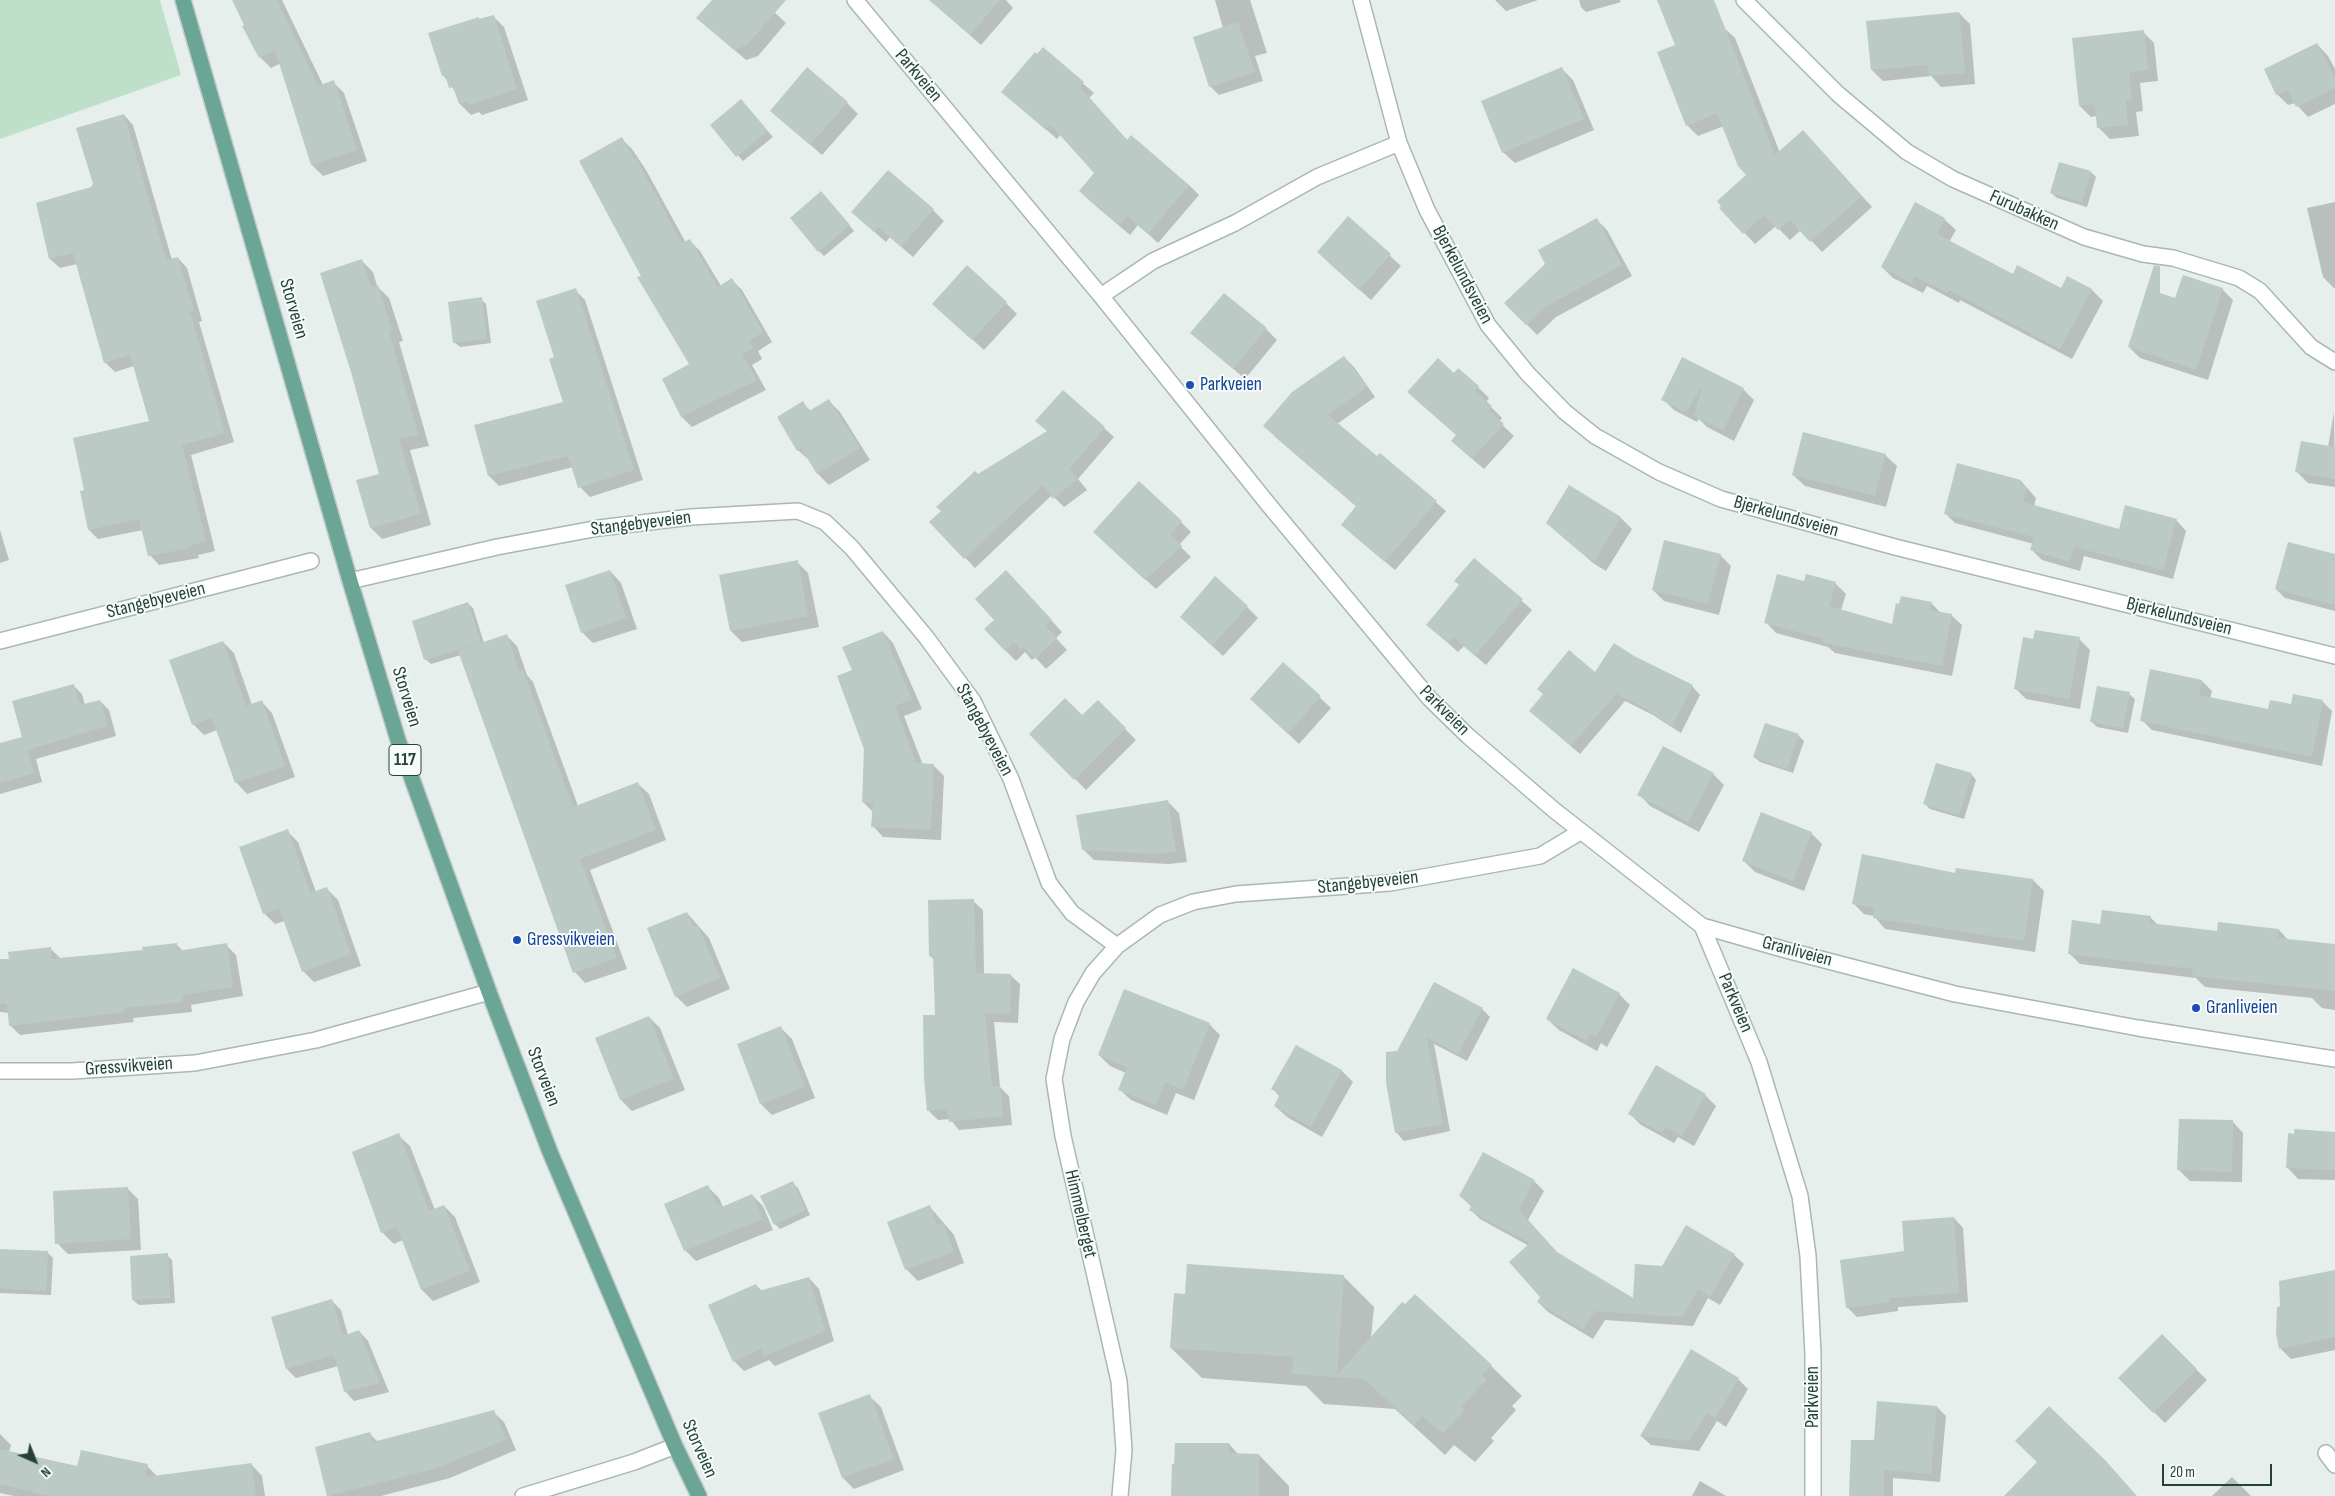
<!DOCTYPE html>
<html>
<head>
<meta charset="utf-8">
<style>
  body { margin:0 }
  #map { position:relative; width:2335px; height:1496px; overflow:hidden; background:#e6efeb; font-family:"Sofia Sans Condensed",sans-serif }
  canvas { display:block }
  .north { position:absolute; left:10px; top:1436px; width:50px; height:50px; -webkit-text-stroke:4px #f7fbf9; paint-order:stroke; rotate:136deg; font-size:14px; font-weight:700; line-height:20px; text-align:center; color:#24423a }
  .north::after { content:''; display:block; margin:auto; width:18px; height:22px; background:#24423a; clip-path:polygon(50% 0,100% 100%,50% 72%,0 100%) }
  .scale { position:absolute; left:2162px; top:1464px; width:110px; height:22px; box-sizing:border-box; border:2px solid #24423a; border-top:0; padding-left:6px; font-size:15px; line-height:18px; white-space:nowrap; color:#24423a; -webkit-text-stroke:4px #f7fbf9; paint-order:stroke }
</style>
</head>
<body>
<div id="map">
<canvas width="2335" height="1496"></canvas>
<div class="north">N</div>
<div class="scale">20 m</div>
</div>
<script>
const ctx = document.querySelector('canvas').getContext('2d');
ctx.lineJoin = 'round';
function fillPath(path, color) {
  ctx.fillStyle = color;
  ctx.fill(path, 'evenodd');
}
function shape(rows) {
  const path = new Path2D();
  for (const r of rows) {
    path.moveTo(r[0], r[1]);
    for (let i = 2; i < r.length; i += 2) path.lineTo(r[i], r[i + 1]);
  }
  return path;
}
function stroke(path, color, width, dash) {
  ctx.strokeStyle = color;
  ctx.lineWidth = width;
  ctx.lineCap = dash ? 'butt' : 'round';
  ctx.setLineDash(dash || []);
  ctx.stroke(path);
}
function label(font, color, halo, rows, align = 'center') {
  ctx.font = font + ' "Sofia Sans Condensed",sans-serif';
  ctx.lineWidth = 4;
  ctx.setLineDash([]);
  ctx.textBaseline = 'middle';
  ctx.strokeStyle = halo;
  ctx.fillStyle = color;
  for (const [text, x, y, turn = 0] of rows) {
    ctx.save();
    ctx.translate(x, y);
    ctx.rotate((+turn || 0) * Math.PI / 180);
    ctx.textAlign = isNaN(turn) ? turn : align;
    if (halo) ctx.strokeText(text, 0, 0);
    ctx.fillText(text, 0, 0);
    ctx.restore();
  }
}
const green = shape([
  [0,0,160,0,181,75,0,139]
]);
const shadow = shape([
  [244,0,282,0,323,85,333,82,344,93,367,161,323,176,312,165,281,63,271,68,260,57,246,26],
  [714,0,761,0,786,23,758,56,746,60,698,18],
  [930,0,1006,0,1013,8,981,45],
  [1215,0,1250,0,1267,53,1255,56,1263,81,1219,95,1210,86,1223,28],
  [1495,0,1538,0,1506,11],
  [1579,0,1620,0,1621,2,1586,12,1581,7],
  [1959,13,1970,24,1975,84,1941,87,1931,76,1883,81,1872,70],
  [493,16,504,27,528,100,482,115,479,112,471,115,460,104,457,94,443,75,480,20],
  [1723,27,1735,38,1780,153,1814,143,1872,207,1822,252,1801,230,1790,240,1776,226,1755,244,1721,208,1747,175,1724,126,1698,136,1687,125],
  [2143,32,2154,43,2158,81,2140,83,2143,111,2136,112,2139,136,2110,139,2099,128,2097,116,2091,117,2080,106],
  [2317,44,2328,56,2335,69,2335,104,2308,117,2295,103,2288,105,2277,94],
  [1043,49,1094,93,1089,98,1128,141,1189,185,1199,195,1158,243,1138,225,1130,235,1090,201,1080,191,1096,173,1061,134,1057,139,1003,92],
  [1562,69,1573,80,1594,130,1515,163,1503,152],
  [847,103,858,114,822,155,772,111],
  [746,106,773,137,743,161,712,126],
  [124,115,133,125,172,260,178,258,187,268,202,321,199,322,234,442,191,455,215,551,198,555,199,558,159,565,150,555,143,530,98,539,89,530,86,491,151,422,134,366,115,372,105,362,77,264,60,268,50,259,91,188],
  [622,139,632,149,646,170,686,243,689,240,700,251,721,286,732,280,742,290,772,342,758,351,762,359,752,365,766,390,692,427,682,417,663,379,691,365,643,276],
  [2091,172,2096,177,2087,207,2057,198,2051,193],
  [826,198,854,231,824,256,819,251],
  [2335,202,2335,288,2334,288,2323,277,2307,208],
  [1915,204,1944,219,1956,230,1949,242,2013,276,2061,290,2068,278,2092,290,2103,301,2072,359,1960,300,1959,303,1927,286,1923,293,1893,278,1882,267],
  [933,210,944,221,913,257,890,237,886,242,864,223],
  [1349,218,1401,266,1371,300,1329,263],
  [1597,220,1607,230,1632,276,1556,317,1537,335,1506,303],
  [362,261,373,272,377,286,389,298,403,341,399,342,429,446,410,450,431,525,382,539,371,528,381,474],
  [2222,289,2233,300,2208,380,2140,358,2129,347,2176,300],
  [575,290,585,300,643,480,590,497,580,487,573,467,499,486,489,476,476,425,565,402,556,358],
  [481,299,486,304,491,343,460,347,454,342],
  [1006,303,1017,314,984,350,945,315],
  [1266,329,1277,340,1245,379,1192,333],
  [1344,357,1354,367,1375,397,1337,424,1377,458,1380,455,1446,511,1395,570,1352,534,1357,507,1274,436],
  [1683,358,1743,389,1754,400,1734,441,1707,427,1699,419,1697,422,1674,410,1663,399],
  [1454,374,1478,387,1489,398,1486,402,1502,418,1499,422,1514,436,1484,469,1464,452,1457,436],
  [1063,391,1114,437,1078,479,1087,490,1064,507,1052,495,975,568,931,522,978,476,1048,432,1037,421],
  [829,401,840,412,870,460,829,485,818,474,810,461,798,450,802,403,811,411],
  [2334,412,2335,487,2308,483,2297,472,2328,447],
  [1885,455,1897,466,1886,507,1805,486,1793,475],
  [2021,481,2036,498,2034,507,2119,531,2176,520,2186,531,2173,579,2084,556,2080,571,2042,560,2032,550,2034,544,1955,523,1945,513],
  [1569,487,1621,518,1632,529,1606,571,1593,563,1548,523],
  [1181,522,1191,532,1179,545,1191,557,1156,589,1105,542],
  [0,530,9,560,0,563],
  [1720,555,1731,566,1719,615,1664,601,1653,590],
  [2335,556,2335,611,2285,598,2276,589],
  [1475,559,1532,610,1486,665,1464,646,1458,652,1428,625,1461,586],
  [797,562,808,573,819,627,742,642,731,631,721,576],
  [610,571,621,583,637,629,593,643,582,632],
  [1017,583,1062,632,1056,638,1067,650,1046,669,1035,657,1032,660,1025,652,1016,661,1005,650,996,620],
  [1805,583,1835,583,1846,594,1841,610,1893,625,1931,603,1941,613,1951,615,1962,625,1952,676,1835,653,1828,647,1776,633,1766,622],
  [467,603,473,608,484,643,507,636,517,646,527,675,533,682,578,806,638,784,649,794,666,840,590,870,627,969,585,983,575,972,461,655,431,664,425,659],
  [1247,607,1258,618,1223,656,1193,628],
  [883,632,893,643,922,709,904,716,923,765,933,765,944,776,941,840,883,837,873,826,873,812,863,802,865,749,853,671],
  [2079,639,2090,650,2080,709,2026,699,2015,688,2035,640],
  [223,642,234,653,252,705,261,701,272,713,295,777,247,794,236,782,217,730,204,735,193,724],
  [1633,657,1692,686,1700,695,1681,733,1653,715,1625,701,1580,754,1530,711,1596,674],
  [1283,664,1331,708,1299,744,1263,710],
  [2202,681,2212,691,2210,699,2269,711,2322,701,2332,711,2322,766,2152,730,2142,720],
  [73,685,82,694,85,705,100,701,109,710,116,736,36,759,42,782,0,794,0,744,24,737],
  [2129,694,2135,699,2128,733,2097,727,2091,721],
  [1098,702,1136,740,1086,790,1031,734,1082,717],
  [1765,724,1799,736,1804,741,1793,773,1760,762,1754,757],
  [1713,774,1724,785,1699,832,1650,806,1639,794],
  [1971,774,1976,780,1964,819,1930,809,1925,804],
  [1168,802,1179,813,1187,862,1169,864,1094,860,1083,849],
  [287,831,298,842,316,892,326,888,338,900,361,966,314,982,303,971,285,921,275,924,264,913],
  [1811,833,1822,844,1804,891,1755,872,1744,861],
  [1956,874,2033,880,2044,891,2035,952,1885,929,1874,916,1864,914,1853,903],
  [973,901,983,910,984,974,1010,975,1020,984,1018,1023,994,1022,1000,1087,1009,1096,1012,1125,959,1130,950,1119,938,1120,929,1111,925,1078,936,1016,934,959,930,956],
  [687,913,709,938,730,989,687,1007,676,996],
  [2150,917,2158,925,2218,932,2279,930,2289,941,2335,945,2335,1010,2322,1008,2312,998,2205,987,2196,978,2080,964,2069,953,2101,925],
  [176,944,183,951,226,945,236,955,243,996,191,1005,192,1012,133,1018,134,1022,20,1035,10,1025,9,1013,0,1012,0,960,10,960,50,948,60,958,144,951],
  [1573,969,1619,994,1630,1005,1607,1047,1601,1043,1597,1051,1559,1030,1547,1019],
  [1435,984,1482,1009,1490,1017,1467,1061,1434,1044,1450,1131,1404,1141,1396,1132,1398,1053],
  [649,1017,660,1028,685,1090,632,1111,621,1100,597,1038],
  [1209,1024,1220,1035,1194,1100,1176,1093,1167,1115,1131,1100,1119,1089,1126,1073,1110,1066,1099,1055],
  [781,1028,792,1039,815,1098,772,1115,761,1104,738,1045],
  [1296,1046,1342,1071,1353,1082,1322,1137,1287,1117,1275,1106,1280,1097,1273,1089],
  [1705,1095,1716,1106,1694,1146,1678,1137,1674,1143,1641,1125,1630,1114],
  [2232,1121,2243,1133,2242,1182,2190,1181,2179,1170],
  [2335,1134,2335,1180,2298,1179,2287,1167],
  [398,1135,410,1146,435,1210,444,1206,455,1217,480,1282,433,1301,422,1290,403,1240,394,1244,383,1233,353,1153],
  [1534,1181,1544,1191,1528,1220,1559,1255,1634,1300,1734,1255,1744,1264,1720,1305,1708,1298,1693,1326,1605,1320,1593,1339,1548,1312,1538,1302,1541,1297,1529,1246,1480,1219,1470,1209,1472,1207,1460,1196],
  [792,1183,798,1188,810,1215,780,1229,775,1224],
  [708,1187,719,1198,723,1207,752,1195,763,1206,773,1230,696,1261,685,1250],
  [127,1188,138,1199,141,1250,68,1254,57,1243],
  [930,1207,954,1235,964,1263,918,1281,906,1269],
  [1954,1218,1963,1228,1968,1302,1898,1307,1898,1311,1857,1317,1848,1308],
  [0,1250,48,1253,53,1258,51,1295,0,1293],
  [167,1255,172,1260,175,1303,139,1305,133,1300],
  [2335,1271,2335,1350,2291,1359,2280,1348],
  [1343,1276,1374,1307,1371,1338,1405,1306,1491,1366,1522,1396,1512,1406,1516,1410,1491,1438,1494,1441,1475,1462,1454,1445,1445,1455,1395,1409,1324,1404,1306,1386,1202,1378,1171,1348,1186,1295],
  [809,1278,819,1289,834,1341,775,1366,769,1360,744,1371,734,1361,756,1285,762,1291],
  [332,1301,341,1310,348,1335,359,1331,368,1341,389,1392,354,1401,345,1391,338,1366,296,1378,287,1369],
  [2162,1336,2207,1380,2165,1423,2120,1378],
  [1738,1379,1748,1389,1726,1427,1717,1421,1699,1451,1651,1445,1641,1436],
  [869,1396,881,1407,904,1470,854,1489,843,1478],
  [1937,1407,1946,1416,1940,1482,1893,1478,1893,1496,1850,1496,1875,1442],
  [493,1412,504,1422,516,1450,450,1478,381,1496,329,1496,316,1448,370,1434,378,1442],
  [0,1434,11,1445,9,1452,78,1468,147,1466,157,1476,153,1496,14,1496,0,1493],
  [1229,1444,1239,1455,1259,1455,1289,1486,1289,1496,1173,1496],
  [251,1464,262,1476,265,1496,198,1496],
  [2232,1477,2251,1496,2212,1496],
  [1700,1481,1726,1496,1692,1496]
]);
const building = shape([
  [232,0,277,0,318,86,334,80,357,150,311,165,275,50,259,58,242,26,244,25],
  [712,0,786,0,747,45,734,50,696,18],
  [929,0,1000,0,970,35],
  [1657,0,1714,0,1775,155,1803,130,1862,196,1810,242,1790,220,1778,230,1764,215,1743,234,1719,208,1721,206,1717,201,1746,175,1738,166,1717,113,1686,126,1657,52,1675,45],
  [1959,12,1965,73,1929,76,1928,65,1871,70,1866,21],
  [494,15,517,89,469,105,468,101,459,104,453,87,449,88,445,75,442,76,428,33,479,17,479,19],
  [1238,22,1255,72,1209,87,1193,37],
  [2144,30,2148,70,2129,72,2132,100,2126,101,2128,125,2097,128,2095,104,2079,106,2072,38],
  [2317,43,2335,79,2335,88,2296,107,2288,91,2276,95,2264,69],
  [1043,47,1084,82,1080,87,1127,140,1131,135,1189,185,1148,234,1127,216,1120,225,1079,191,1094,173,1050,124,1046,130,1001,92,1035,52,1037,54],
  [807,67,848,102,810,145,770,111],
  [1562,67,1584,119,1502,153,1481,101],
  [741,99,768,131,736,157,710,125],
  [124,114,166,260,178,257,194,311,190,312,225,433,182,445,206,541,189,546,190,548,148,556,139,519,88,530,80,491,84,490,73,438,149,421,130,355,104,363,73,253,49,259,36,203,91,187,93,184,76,128],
  [622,137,634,159,636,158,682,243,690,239,718,287,732,278,763,332,749,341,753,348,742,354,757,380,681,417,662,379,689,364,637,277,641,276,579,161],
  [2059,162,2091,171,2082,202,2050,193],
  [888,170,934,209,901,247,878,227,874,232,851,212],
  [821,191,850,225,818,252,790,218],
  [1915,202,1945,218,1937,234,2013,274,2017,265,2061,288,2067,276,2092,289,2060,349,1949,290,1947,293,1915,276,1912,283,1881,267],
  [1348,216,1391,254,1359,290,1317,252],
  [1597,218,1622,265,1545,307,1526,325,1504,303,1545,264,1538,250],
  [362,259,371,287,378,285,392,330,389,331,418,435,399,439,421,514,370,528,356,480,379,474,351,372,320,273],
  [967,265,1007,302,972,340,932,304],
  [2154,265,2160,266,2160,293,2175,298,2183,275,2223,288,2196,370,2128,347],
  [576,288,634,470,578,488,568,456,488,476,474,425,563,402,549,359,554,357,536,301],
  [1224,293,1267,328,1233,369,1190,333],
  [482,297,487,339,453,343,448,302],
  [1344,356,1367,387,1328,415,1377,456,1380,453,1437,501,1385,562,1341,525,1356,506,1263,426,1292,392],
  [1682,357,1744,388,1723,430,1694,416,1702,386,1686,412,1661,400],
  [1438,358,1454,373,1458,368,1479,386,1475,391,1492,406,1488,410,1504,424,1472,459,1451,441,1456,435,1407,392],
  [1063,390,1105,427,1069,469,1078,479,1053,499,1043,485,964,559,929,522,941,511,936,507,975,471,978,474,1047,431,1035,421],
  [829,399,860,448,817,474,801,448,797,451,777,417,803,401,809,411],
  [1803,432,1886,454,1875,496,1792,475],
  [2301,441,2335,447,2335,479,2295,472],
  [1957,463,2021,480,2020,485,2027,487,2023,502,2119,529,2125,505,2177,519,2163,570,2074,547,2070,562,2030,550,2034,537,1944,514],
  [1139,481,1182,521,1170,535,1182,546,1145,580,1093,532],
  [1569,485,1621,517,1595,561,1580,552,1546,523],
  [1664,540,1721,554,1708,604,1652,590],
  [2288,542,2335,554,2335,605,2275,589],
  [1474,558,1523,599,1475,656,1453,637,1448,643,1426,625,1459,585,1454,581],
  [798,560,808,616,730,631,719,575],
  [610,570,626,618,581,633,565,585],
  [1006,570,1052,620,1046,626,1057,638,1035,659,1023,647,1021,650,1014,642,1005,651,984,629,994,620,975,599],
  [1777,574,1804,581,1806,574,1836,582,1829,606,1892,624,1896,603,1899,604,1901,596,1932,602,1930,610,1952,614,1942,666,1823,643,1824,639,1764,623],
  [1215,576,1248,606,1212,646,1180,617],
  [468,602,481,643,424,660,412,621],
  [2035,630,2080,637,2069,699,2014,689,2023,637,2033,639],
  [883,631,912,699,895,706,916,763,934,764,931,830,871,827,873,803,862,802,864,749,837,676,852,670,842,647],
  [507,634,519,671,523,670,573,807,638,782,656,830,580,859,617,958,573,973,458,651],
  [223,641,246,706,262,700,285,766,235,783,212,718,192,725,169,660],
  [1614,643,1634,656,1693,685,1672,726,1643,707,1616,694,1571,746,1529,711,1543,694,1537,689,1569,650,1595,672],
  [1283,662,1321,696,1288,734,1250,699],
  [2150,669,2202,680,2199,695,2268,709,2270,700,2291,704,2293,694,2323,700,2312,757,2140,721],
  [74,684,80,705,100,700,108,726,27,750,34,773,0,783,0,743,22,737,12,701],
  [2097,686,2130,692,2123,728,2090,722],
  [1065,698,1082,715,1098,700,1126,728,1074,780,1029,734],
  [1765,723,1799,734,1787,769,1753,757],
  [1663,746,1714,773,1688,822,1637,795],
  [1936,763,1972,773,1959,815,1923,804],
  [1168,800,1176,851,1158,854,1082,850,1076,815],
  [1761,812,1812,832,1793,881,1742,861],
  [288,829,310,893,327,887,351,954,302,972,279,908,263,914,239,847],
  [1862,854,1955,873,1956,868,2033,879,2024,941,1873,918,1875,908,1852,904],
  [974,899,976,973,1011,974,1010,1014,985,1013,992,1087,1000,1086,1003,1116,949,1122,947,1109,927,1111,924,1078,923,1015,935,1015,933,956,929,956,928,900],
  [2102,910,2151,916,2150,923,2217,931,2218,922,2279,929,2278,938,2335,944,2335,991,2192,976,2193,969,2068,954,2072,920,2100,924],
  [687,912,694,927,698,925,720,978,675,997,647,928],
  [177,943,177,951,227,943,233,987,182,995,183,1002,124,1008,125,1012,9,1026,7,1004,0,1004,0,959,9,959,8,952,51,947,52,959,143,950,142,947],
  [1573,968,1620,993,1596,1037,1590,1033,1586,1041,1546,1019],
  [1434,982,1483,1008,1458,1054,1427,1037,1443,1124,1395,1133,1386,1083,1386,1052,1397,1051],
  [1124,989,1210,1023,1183,1090,1165,1082,1156,1105,1118,1090,1127,1067,1098,1055],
  [649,1016,674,1079,620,1100,595,1038],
  [781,1026,805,1087,760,1104,737,1044],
  [1296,1045,1342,1070,1311,1127,1274,1106,1280,1094,1271,1089],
  [1656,1065,1706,1094,1682,1136,1666,1127,1662,1133,1628,1114],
  [2179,1119,2233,1120,2232,1172,2177,1170],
  [2294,1129,2335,1132,2335,1170,2286,1168,2288,1133,2294,1134],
  [399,1133,429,1211,444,1205,470,1271,421,1290,397,1227,381,1233,352,1152],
  [1483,1152,1535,1180,1519,1210,1557,1252,1633,1298,1635,1264,1662,1266,1686,1225,1735,1254,1710,1297,1698,1289,1683,1317,1595,1311,1583,1330,1537,1302,1540,1297,1509,1262,1530,1243,1469,1210,1472,1204,1459,1196],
  [793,1181,806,1210,774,1225,760,1196],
  [708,1185,717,1205,720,1203,722,1207,752,1194,763,1219,684,1251,664,1204],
  [128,1187,131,1239,55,1244,53,1191],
  [930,1205,937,1225,943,1223,954,1252,905,1270,887,1222],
  [1954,1217,1959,1293,1889,1298,1890,1302,1846,1308,1840,1260,1904,1251,1902,1221],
  [0,1249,48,1251,46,1291,0,1288],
  [168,1253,170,1298,132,1300,130,1256],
  [1187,1264,1344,1275,1337,1375,1402,1302,1405,1304,1415,1294,1492,1365,1482,1375,1487,1379,1461,1407,1465,1410,1443,1433,1422,1416,1414,1425,1364,1379,1292,1374,1293,1357,1170,1348,1174,1293,1185,1294],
  [2335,1270,2335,1337,2279,1349,2276,1333,2277,1307,2280,1306,2279,1281],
  [809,1277,825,1331,764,1356,761,1349,733,1362,708,1305,756,1284,759,1291],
  [332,1299,343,1336,359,1330,380,1383,344,1392,334,1355,286,1369,271,1317],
  [2162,1334,2197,1369,2153,1413,2118,1378],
  [1691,1349,1739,1378,1715,1418,1707,1413,1689,1441,1640,1436],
  [870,1394,894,1459,842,1478,818,1413],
  [1877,1401,1937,1406,1931,1474,1884,1470,1884,1496,1849,1496,1851,1440,1874,1440],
  [2049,1406,2105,1460,2137,1496,2004,1496,2037,1462,2015,1441],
  [494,1410,506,1439,438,1468,327,1496,315,1447,370,1432,373,1442],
  [1175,1443,1229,1443,1229,1453,1259,1454,1259,1496,1171,1496,1172,1464,1174,1464],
  [0,1449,77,1466,81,1450,148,1464,145,1477,252,1463,256,1496,50,1496,0,1484]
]);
const street = shape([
  [855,0,1101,296,1268,504,1430,699,1468,736,1554,810,1702,926,1759,1062,1800,1196,1808,1256,1813,1354,1813,1496],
  [1361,0,1399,143],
  [1744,0,1838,94,1907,152,1953,179,2084,237,2143,254,2173,258,2239,278,2260,291,2311,347,2335,362],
  [1101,296,1153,261,1235,223,1317,177,1399,143,1427,210,1488,325,1528,374,1565,412,1595,436,1659,472,1721,499,1895,547,2335,656],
  [350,581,497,547,599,528,691,517,798,511,825,522,852,548,926,637,973,701,1011,779,1049,883,1072,913,1117,946,1160,915,1193,902,1236,894,1390,883,1540,856,1580,832],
  [0,641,311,561],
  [1702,926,1786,950,1955,994,2138,1028,2335,1059],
  [1117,946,1093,973,1076,1002,1062,1039,1054,1079,1063,1136,1119,1381,1124,1450,1120,1496],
  [0,1071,72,1071,195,1063,316,1040,489,992],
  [2326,1453,2335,1465],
  [523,1496,634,1462,675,1446]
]);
const primary = shape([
  [183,0,350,581,398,740,489,992,550,1152,675,1446,699,1496]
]);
const markers = [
  [1190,385,5,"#1a4fb4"],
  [517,940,5,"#1a4fb4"],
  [2196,1008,5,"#1a4fb4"]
];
const shields = [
  [405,760,32]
];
const shieldNames = [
  ["117",405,760]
];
const streetNames = [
  ["Parkveien",918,76,50],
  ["Furubakken",2024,211,24],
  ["Bjerkelundsveien",1462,275,62],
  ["Storveien",293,309,74],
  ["Bjerkelundsveien",1786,517,16],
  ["Stangebyeveien",641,524,-7],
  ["Stangebyeveien",156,601,-14],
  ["Bjerkelundsveien",2179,617,14],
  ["Storveien",406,697,73],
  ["Parkveien",1444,711,45],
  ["Stangebyeveien",984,730,62],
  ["Stangebyeveien",1368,883,-6],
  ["Granliveien",1797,952,15],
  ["Parkveien",1735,1003,67],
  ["Gressvikveien",129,1067,-4],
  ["Storveien",543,1077,69],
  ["Himmelberget",1080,1214,77],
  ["Parkveien",1813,1397,-90],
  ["Storveien",699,1449,66]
];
const transitNames = [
  ["Parkveien",1200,385],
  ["Gressvikveien",527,940],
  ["Granliveien",2206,1008]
];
fillPath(green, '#bfe0c8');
fillPath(shadow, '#0003');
fillPath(building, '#bbcac4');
stroke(street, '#a8b8b2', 18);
stroke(primary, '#c2cac8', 18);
stroke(street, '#fff', 15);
stroke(primary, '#6aa596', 15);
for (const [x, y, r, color] of markers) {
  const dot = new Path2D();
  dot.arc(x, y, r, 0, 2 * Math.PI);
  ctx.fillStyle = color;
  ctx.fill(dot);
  stroke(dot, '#f7fbf9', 2);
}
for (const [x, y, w] of shields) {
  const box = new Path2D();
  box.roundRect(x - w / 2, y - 15.5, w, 31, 4);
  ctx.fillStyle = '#f7fbf9';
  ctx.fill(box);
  stroke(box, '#24423a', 1);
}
label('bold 18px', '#24423a', null, shieldNames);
label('19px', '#24423a', '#f7fbf9', streetNames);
label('19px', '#164399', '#f7fbf9', transitNames, 'left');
</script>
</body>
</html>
